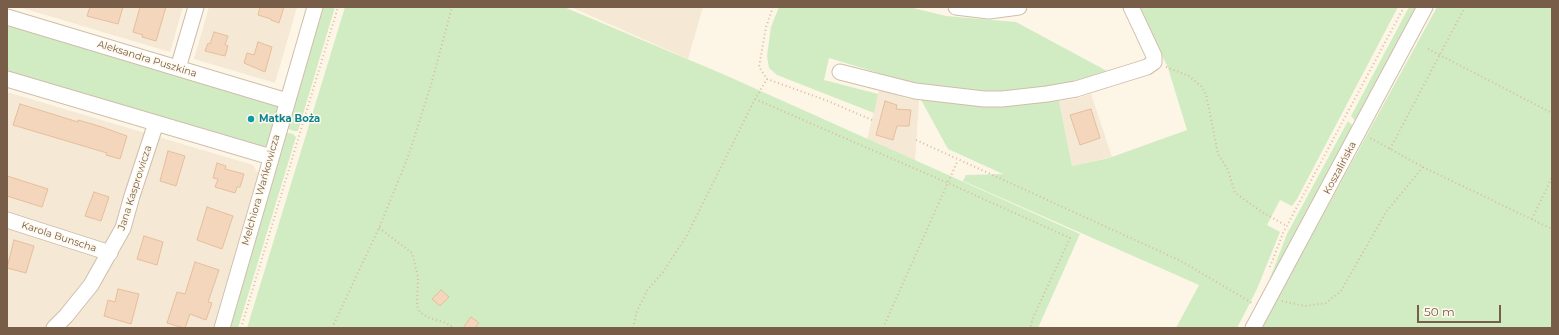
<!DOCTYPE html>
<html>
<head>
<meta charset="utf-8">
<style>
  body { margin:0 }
  #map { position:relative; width:1559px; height:335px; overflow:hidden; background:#fdf6e6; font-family:Montserrat,sans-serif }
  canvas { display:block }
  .frame { position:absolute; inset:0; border:8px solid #785d49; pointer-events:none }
  .scale { position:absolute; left:1417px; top:305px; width:84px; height:18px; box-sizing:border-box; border:2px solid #785d49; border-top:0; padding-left:5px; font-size:12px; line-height:14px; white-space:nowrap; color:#785d49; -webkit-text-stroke:3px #fff9ed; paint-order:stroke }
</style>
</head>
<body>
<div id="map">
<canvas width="1559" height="335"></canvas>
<div class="frame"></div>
<div class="scale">50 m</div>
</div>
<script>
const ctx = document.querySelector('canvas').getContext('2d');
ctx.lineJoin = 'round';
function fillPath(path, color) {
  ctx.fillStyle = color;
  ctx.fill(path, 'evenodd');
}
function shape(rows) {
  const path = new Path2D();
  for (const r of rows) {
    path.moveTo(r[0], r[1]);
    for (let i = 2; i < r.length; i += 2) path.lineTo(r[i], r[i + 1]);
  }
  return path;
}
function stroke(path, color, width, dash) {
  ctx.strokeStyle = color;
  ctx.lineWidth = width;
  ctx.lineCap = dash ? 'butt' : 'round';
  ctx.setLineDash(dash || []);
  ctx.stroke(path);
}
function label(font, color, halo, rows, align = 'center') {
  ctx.font = font + ' Montserrat,sans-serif';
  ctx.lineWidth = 3;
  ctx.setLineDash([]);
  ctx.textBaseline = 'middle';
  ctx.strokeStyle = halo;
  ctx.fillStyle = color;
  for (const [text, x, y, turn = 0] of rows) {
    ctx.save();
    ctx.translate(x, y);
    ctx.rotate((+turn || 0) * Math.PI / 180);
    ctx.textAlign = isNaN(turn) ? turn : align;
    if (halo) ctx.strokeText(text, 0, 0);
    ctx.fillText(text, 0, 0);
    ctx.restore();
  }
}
const residential = shape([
  [19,7,183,7,170,52],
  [209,7,297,7,275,83,194,59],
  [571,7,703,7,688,59],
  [879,90,909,99,919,100,915,161,867,139],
  [7,92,253,165,258,173,213,328,7,328],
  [1091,94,1112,157,1072,166,1059,101,1074,99]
]);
const green = shape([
  [320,7,335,7,298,131,294,131,285,128],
  [345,7,564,7,725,75,1080,234,1038,328,247,328],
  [779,7,909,7,946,16,1016,22,1107,71,1054,87,1007,92,979,92,921,86,829,58,824,80,878,94,874,113,777,75,769,68,767,56,771,27],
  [1139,7,1398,7,1297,199,1292,206,1280,200,1267,225,1280,232,1257,289,1237,328,1176,328,1199,285,963,181,966,175,1003,174,948,149,920,98,1033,103,1059,101,1072,166,1109,158,1187,130,1168,68],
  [1409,7,1419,7,1357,123,1351,116],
  [1437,7,1552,7,1552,328,1261,328],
  [7,21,278,104,280,108,269,146,265,148,7,73],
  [1348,121,1355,128,1272,279,1270,278,1287,234],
  [284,132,293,134,296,137,238,328,227,328]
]);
const building = shape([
  [90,7,123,7,118,24,87,16,90,7],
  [140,7,166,7,156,41,142,37,143,35,133,32,140,7],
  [260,7,284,7,279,23,271,20,271,19,258,15,260,7],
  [214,32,228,36,225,45,228,46,225,56,205,51,208,43,210,44,214,32],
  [258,42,272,47,265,72,244,63,247,53,254,55,258,42],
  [885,101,897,105,896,109,911,110,909,126,897,126,893,140,876,135,885,101],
  [20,104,78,122,78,120,102,127,127,136,120,159,106,155,107,153,13,125,20,104],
  [1091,109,1100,138,1080,145,1070,115,1091,109],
  [168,151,185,156,176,186,160,181,168,151],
  [217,163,226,166,225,169,244,174,240,187,237,187,235,193,215,187,218,179,213,178,217,163],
  [7,176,48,189,42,207,7,196,7,176],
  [94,192,109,197,101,221,85,216,94,192],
  [207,207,233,216,222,249,197,240,207,207],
  [144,236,163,242,157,265,137,259,144,236],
  [14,240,34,246,26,273,7,268,14,240],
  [195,262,219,270,208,302,212,303,206,320,190,314,185,328,184,328,167,323,177,292,185,294,195,262],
  [118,289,139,294,131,324,104,316,108,300,115,302,118,289],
  [441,290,449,297,440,306,432,299,441,290],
  [471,317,479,323,475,328,463,328,471,317]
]);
const path = shape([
  [773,7,766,27,759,67,767,79,828,101,872,120],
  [1428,49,1552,113],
  [1166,67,1189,76,1202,87,1206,94,1218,154,1228,170,1235,193,1262,212,1287,226],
  [755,99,948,183,1070,238,1033,318,1030,328],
  [916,140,1181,261,1252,303],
  [1390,149,1465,7],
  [1423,167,1552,229],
  [1532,219,1552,177],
  [379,228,412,253,418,277,417,306,420,312,427,317,446,323,455,328],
  [1270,267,1283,233,1404,7],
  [1282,301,1305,306,1326,303,1341,291,1386,212,1423,167,1370,138],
  [241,328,338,7],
  [332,328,379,228,408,157,431,85,452,7],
  [633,328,637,311,648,289,663,272,687,235,755,99,767,79],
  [883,328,958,160]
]);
const minor = shape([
  [956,7,989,11,1019,7],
  [7,17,287,101],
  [178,68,196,7],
  [840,72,915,91,984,99,1002,99,1047,94,1076,89,1147,67,1154,62,1154,56,1131,7],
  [7,79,271,157],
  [7,220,110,253],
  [54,328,66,316,91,285,123,228,132,196,156,123],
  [222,328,315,7],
  [1253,328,1425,7]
]);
const markers = [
  [251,119,4,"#0f9aa8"]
];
const streetNames = [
  ["Aleksandra Puszkina",147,59,17],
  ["Koszalińska",1340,168,-62],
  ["Jana Kasprowicza",135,188,-72],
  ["Melchiora Wańkowicza",261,190,-74],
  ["Karola Bunscha",59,237,18]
];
const cultureNames = [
  ["Matka Boża",259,119]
];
fillPath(residential, '#f5e8d4');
fillPath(green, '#d1ecc3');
fillPath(building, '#f4d6bd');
stroke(building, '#e7be9c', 1);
stroke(minor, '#cfbeab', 17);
stroke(path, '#d9ba9f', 2, [1, 3]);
stroke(minor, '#fff', 15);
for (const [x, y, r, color] of markers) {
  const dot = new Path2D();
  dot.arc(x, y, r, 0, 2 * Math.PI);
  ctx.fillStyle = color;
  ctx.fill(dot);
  stroke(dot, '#fff9ed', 1.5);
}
label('10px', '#785d49', '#fff9ed', streetNames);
label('bold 10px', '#0d838f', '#fff9ed', cultureNames, 'left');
</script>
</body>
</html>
